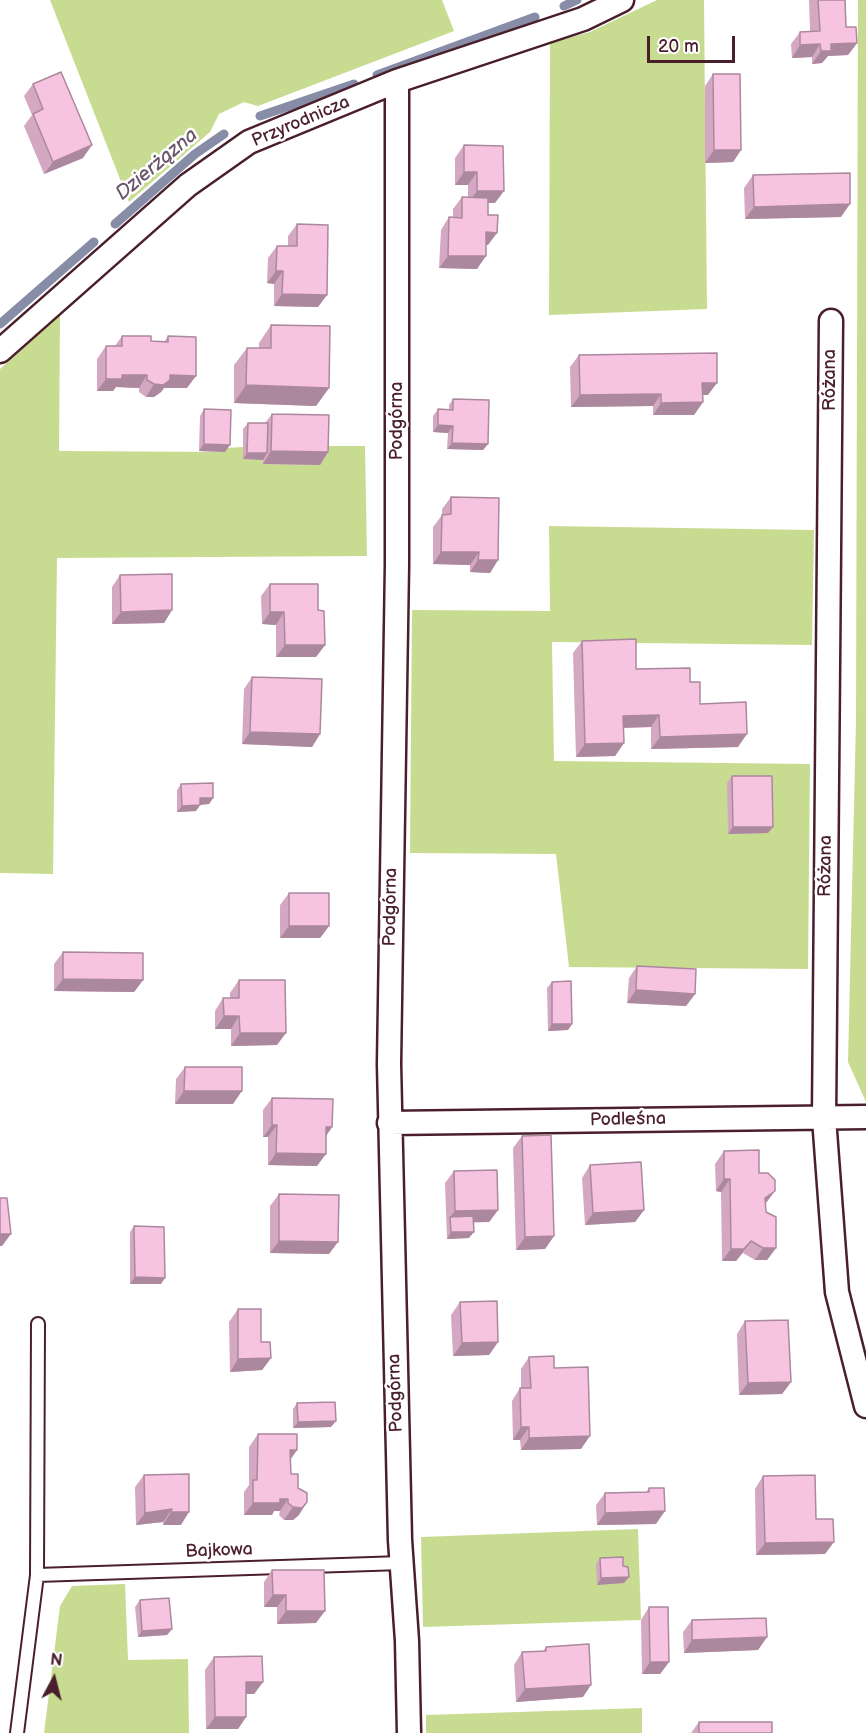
<!DOCTYPE html>
<html>
<head>
<meta charset="utf-8">
<style>
  body { margin:0 }
  #map { position:relative; width:866px; height:1733px; overflow:hidden; background:#fff; font-family:"Balsamiq Sans",sans-serif }
  canvas { display:block }
  .north { position:absolute; left:24px; top:1649px; width:60px; height:60px; -webkit-text-stroke:4px #fff; paint-order:stroke; rotate:7deg; font-size:16px; font-weight:700; line-height:24px; text-align:center; color:#4a1f2b }
  .north::after { content:''; display:block; margin:auto; width:21px; height:27px; background:#4a1f2b; clip-path:polygon(50% 0,100% 100%,50% 72%,0 100%) }
  .scale { position:absolute; left:647px; top:36px; width:88px; height:27px; box-sizing:border-box; border:3px solid #4a1f2b; border-top:0; padding-left:8px; font-size:18px; line-height:21px; white-space:nowrap; color:#4a1f2b; -webkit-text-stroke:4px #fff; paint-order:stroke }
</style>
</head>
<body>
<div id="map">
<canvas width="866" height="1733"></canvas>
<div class="north">N</div>
<div class="scale">20 m</div>
</div>
<script>
const ctx = document.querySelector('canvas').getContext('2d');
ctx.lineJoin = 'round';
function fillPath(path, color) {
  ctx.fillStyle = color;
  ctx.fill(path, 'evenodd');
}
function shape(rows) {
  const path = new Path2D();
  for (const r of rows) {
    path.moveTo(r[0], r[1]);
    for (let i = 2; i < r.length; i += 2) path.lineTo(r[i], r[i + 1]);
  }
  return path;
}
function stroke(path, color, width, dash) {
  ctx.strokeStyle = color;
  ctx.lineWidth = width;
  ctx.lineCap = dash ? 'butt' : 'round';
  ctx.setLineDash(dash || []);
  ctx.stroke(path);
}
function label(font, color, halo, rows, align = 'center') {
  ctx.font = font + ' "Balsamiq Sans",sans-serif';
  ctx.lineWidth = 5;
  ctx.setLineDash([]);
  ctx.textBaseline = 'middle';
  ctx.strokeStyle = halo;
  ctx.fillStyle = color;
  for (const [text, x, y, turn = 0] of rows) {
    ctx.save();
    ctx.translate(x, y);
    ctx.rotate((+turn || 0) * Math.PI / 180);
    ctx.textAlign = isNaN(turn) ? turn : align;
    if (halo) ctx.strokeText(text, 0, 0);
    ctx.fillText(text, 0, 0);
    ctx.restore();
  }
}
const green = shape([
  [50,0,442,0,454,31,258,106,244,102,219,114,210,132,129,202],
  [657,0,704,0,707,309,549,315,550,43,590,32],
  [858,0,866,0,866,1102,848,1062,856,719],
  [60,314,59,451,225,452,225,448,243,447,243,459,263,460,263,464,319,465,320,446,365,446,367,556,57,558,53,874,0,873,0,369],
  [549,526,814,530,812,645,552,642,554,761,810,764,808,969,569,967,556,854,410,853,412,610,550,611],
  [638,1529,641,1620,423,1627,421,1537],
  [125,1584,128,1660,188,1659,189,1733,44,1733,60,1606,72,1586],
  [642,1708,642,1733,426,1733,426,1715]
]);
const stream = shape([
  [564,6,577,0],
  [377,75,535,17],
  [260,116,354,84],
  [115,224,195,154,224,134],
  [0,324,94,242]
]);
const lane = shape([
  [38,1324,37,1575,402,1563],
  [17,1733,37,1575]
]);
const street = shape([
  [397,81,397,564,389,1064,400,1540,407,1641,409,1733],
  [831,321,824,1118,837,1292,866,1406],
  [0,351,188,185,249,142,397,81,583,19,622,0],
  [389,1123,866,1117]
]);
const wall = shape([
  [809,0,845,0,846,27,857,43,848,55,828,56,822,63,812,64,812,57,792,58,791,44,800,32,810,31],
  [713,74,741,150,733,162,705,163,705,86],
  [33,84,83,158,44,174,24,126,32,115,24,96],
  [464,145,495,203,488,203,488,245,486,245,477,269,439,268,441,230,449,217,453,218,453,209,462,197,468,197,468,185,455,185,455,158],
  [753,175,841,217,745,219,744,188],
  [297,224,318,307,274,306,274,284,267,283,268,258,277,246,288,246,288,236],
  [271,325,329,388,316,406,234,403,234,365,247,348,259,348,259,343],
  [122,336,151,341,164,342,168,336,187,388,164,388,161,392,154,397,146,397,139,392,139,388,116,387,113,391,97,391,97,359,106,346,115,346],
  [579,355,708,395,702,395,703,402,694,415,653,415,653,406,571,407,570,367],
  [453,399,488,444,483,450,447,449,448,433,433,432,433,416,438,409,449,410,449,405],
  [204,409,225,452,199,451,200,416],
  [272,414,328,452,320,465,263,464,263,460,243,459,243,429,248,423,265,423],
  [451,497,498,560,490,573,470,572,470,565,433,564,433,527,442,515,442,509],
  [120,575,172,610,164,623,112,624,112,587],
  [270,584,318,610,325,645,316,657,276,657,276,625,262,624,261,596],
  [582,641,636,669,690,682,700,704,738,747,651,749,651,727,623,728,624,743,615,756,576,757,573,653],
  [252,677,320,734,312,747,242,744,244,689],
  [732,776,773,827,768,833,728,834,727,783],
  [181,784,213,798,209,804,200,805,196,811,177,812,177,790],
  [289,893,329,926,320,938,280,938,280,905],
  [63,952,143,980,134,992,54,991,54,964],
  [637,966,695,994,686,1006,627,1003,629,978],
  [239,980,277,1045,231,1046,231,1029,215,1029,215,1011,223,998,230,998,230,993],
  [552,982,572,1024,568,1030,548,1031,547,988],
  [185,1067,233,1104,175,1104,176,1079],
  [272,1098,332,1127,326,1136,317,1166,268,1165,268,1137,263,1137,263,1110],
  [522,1136,554,1236,545,1249,516,1250,513,1148],
  [724,1151,759,1173,765,1204,766,1212,776,1248,767,1260,755,1260,743,1253,736,1261,722,1261,721,1192,716,1191,715,1164],
  [590,1165,644,1210,635,1222,585,1225,582,1178],
  [454,1171,498,1210,489,1222,473,1222,469,1238,447,1239,445,1183],
  [279,1194,329,1254,270,1253,270,1206],
  [134,1226,161,1284,130,1284,130,1232],
  [460,1302,498,1342,489,1355,453,1356,451,1315],
  [238,1309,261,1342,271,1358,262,1370,230,1372,229,1322],
  [745,1321,791,1382,782,1394,739,1395,737,1334],
  [529,1357,554,1368,581,1449,521,1450,520,1440,513,1440,512,1401,520,1388,521,1388,521,1369],
  [297,1403,331,1427,293,1428,293,1409],
  [258,1434,297,1450,291,1459,291,1474,299,1515,293,1520,284,1520,279,1515,280,1511,274,1511,272,1515,244,1515,244,1492,249,1485,249,1447],
  [189,1474,181,1525,163,1525,163,1522,136,1525,135,1487,144,1475],
  [763,1476,816,1519,825,1554,756,1555,755,1489],
  [649,1488,656,1524,597,1525,596,1505,605,1493,646,1492],
  [600,1558,623,1566,629,1577,624,1583,597,1585,596,1564],
  [272,1570,316,1623,277,1624,277,1607,264,1607,264,1582],
  [140,1600,172,1629,167,1635,138,1637,135,1607],
  [649,1607,669,1662,660,1674,642,1674,641,1620],
  [692,1620,767,1637,758,1650,684,1653,683,1632],
  [546,1647,583,1697,516,1702,514,1665,522,1652,543,1651],
  [214,1657,263,1682,254,1694,246,1694,246,1717,238,1729,206,1729,205,1670],
  [699,1722,772,1733,691,1733]
]);
const shadedWall = shape([
  [857,43,848,55,828,56,822,63,812,64,821,51,831,44],
  [820,44,812,57,792,58,800,45],
  [92,145,83,158,44,174,53,162],
  [714,150,741,150,733,162,705,163],
  [464,172,477,172,468,185,455,185],
  [477,191,504,191,495,203,468,203],
  [850,204,841,217,745,219,754,207],
  [486,232,497,233,488,245,477,245],
  [448,256,486,256,477,269,439,268],
  [276,271,283,271,274,284,267,283],
  [282,294,327,295,318,307,274,306],
  [122,375,147,375,139,388,116,387,113,391,97,391,106,379],
  [170,375,196,376,187,388,164,388,161,392,154,397,146,397,154,384],
  [702,383,717,383,708,395,693,395],
  [246,385,329,388,316,406,234,403],
  [661,394,653,406,571,407,580,395],
  [703,402,694,415,653,415,661,403],
  [438,425,453,426,448,433,433,432],
  [452,443,488,444,483,450,447,449],
  [204,444,230,445,225,452,199,451],
  [271,451,328,452,320,465,263,464],
  [247,453,267,453,263,460,243,459],
  [441,552,479,552,470,565,433,564],
  [478,560,498,560,490,573,470,572],
  [172,610,164,623,112,624,121,612],
  [270,612,284,612,276,625,262,624],
  [285,645,325,645,316,657,276,657],
  [659,715,651,727,614,728,623,716],
  [250,732,320,734,312,747,242,744],
  [747,734,738,747,651,749,660,737],
  [624,743,615,756,576,757,585,744],
  [200,798,213,798,209,804,196,805],
  [200,805,196,811,177,812,182,806],
  [733,827,773,827,768,833,728,834],
  [289,926,329,926,320,938,280,938],
  [63,979,143,980,134,992,54,991],
  [636,990,695,994,686,1006,627,1003],
  [224,1016,239,1016,231,1029,215,1029],
  [552,1024,572,1024,568,1030,548,1031],
  [240,1033,286,1033,277,1045,231,1046],
  [184,1091,242,1091,233,1104,175,1104],
  [272,1125,277,1125,268,1137,263,1137],
  [326,1127,332,1127,324,1139],
  [276,1153,326,1154,317,1166,268,1165],
  [724,1179,730,1179,721,1192,716,1191],
  [775,1191,766,1203,757,1210,765,1198],
  [498,1210,489,1222,451,1223,450,1217,455,1211],
  [644,1210,635,1222,585,1225,593,1213],
  [451,1232,474,1232,469,1238,447,1239],
  [0,1234,11,1234,2,1246,0,1246],
  [554,1236,545,1249,516,1250,525,1237],
  [279,1241,338,1242,329,1254,270,1253],
  [751,1241,736,1261,722,1261,731,1249],
  [763,1248,776,1248,767,1260,755,1260],
  [135,1277,165,1278,161,1284,130,1284],
  [498,1342,489,1355,453,1356,462,1343],
  [271,1358,262,1370,230,1372,238,1359],
  [791,1382,782,1394,739,1395,748,1383],
  [336,1421,331,1427,293,1428,298,1422],
  [521,1427,529,1427,520,1440,513,1440],
  [590,1436,581,1449,521,1450,529,1438],
  [290,1450,297,1450,288,1462],
  [280,1499,288,1499,280,1511,274,1511,272,1515,244,1515,253,1503],
  [307,1502,299,1515,293,1520,284,1520,293,1507],
  [172,1509,163,1522,136,1525,145,1513],
  [665,1511,656,1524,597,1525,605,1513],
  [171,1512,189,1512,181,1525,163,1525],
  [834,1542,825,1554,756,1555,765,1543],
  [629,1577,624,1583,597,1585,601,1578],
  [273,1595,286,1595,277,1607,264,1607],
  [286,1611,325,1611,316,1623,277,1624],
  [172,1629,167,1635,138,1637,142,1631],
  [767,1637,758,1650,684,1653,692,1640],
  [650,1662,669,1662,660,1674,642,1674],
  [246,1682,263,1682,254,1694,237,1694],
  [591,1685,583,1697,516,1702,525,1689],
  [215,1717,246,1717,238,1729,206,1729]
]);
const building = shape([
  [818,0,845,0,846,27,856,27,857,43,831,44,831,51,821,51,820,44,800,45,800,32,820,31,818,0],
  [61,72,92,145,53,162,33,114,43,109,33,84,61,72],
  [713,74,740,74,741,150,714,150,713,74],
  [464,145,503,146,504,191,477,191,477,172,464,172,464,145],
  [850,173,850,204,754,207,753,175,850,173],
  [462,197,488,198,488,215,498,215,497,233,486,232,486,256,448,256,449,217,462,218,462,197],
  [297,224,328,225,327,295,282,294,283,271,276,271,277,246,297,246,297,224],
  [271,325,330,326,329,388,246,385,247,348,271,348,271,325],
  [122,336,151,336,151,341,168,342,168,336,196,337,196,376,170,375,170,380,163,385,154,384,147,380,147,375,122,375,122,379,106,379,106,346,122,346,122,336],
  [717,353,717,383,702,383,703,402,661,403,661,394,580,395,579,355,717,353],
  [453,399,489,400,488,444,452,443,453,426,438,425,438,409,453,410,453,399],
  [204,409,231,410,230,445,204,444,204,409],
  [272,414,329,415,328,452,271,451,272,414],
  [248,423,268,423,267,453,247,453,248,423],
  [451,497,499,498,498,560,478,560,479,552,441,552,442,515,451,514,451,497],
  [172,574,172,610,121,612,120,575,172,574],
  [270,584,318,584,318,610,324,611,325,645,285,645,284,612,270,612,270,584],
  [636,639,636,669,690,668,690,682,700,682,700,704,746,702,747,734,660,737,659,715,623,716,624,743,585,744,582,641,636,639],
  [252,677,322,679,320,734,250,732,252,677],
  [732,776,772,776,773,827,733,827,732,776],
  [213,783,213,798,200,798,200,805,182,806,181,784,213,783],
  [289,893,329,893,329,926,289,926,289,893],
  [63,952,143,953,143,980,63,979,63,952],
  [637,966,696,969,695,994,636,990,637,966],
  [239,980,285,980,286,1033,240,1033,239,1016,224,1016,223,998,239,998,239,980],
  [571,981,572,1024,552,1024,552,982,571,981],
  [185,1067,242,1067,242,1091,184,1091,185,1067],
  [272,1098,333,1099,332,1127,326,1127,326,1154,276,1153,277,1125,272,1125,272,1098],
  [551,1135,554,1236,525,1237,522,1136,551,1135],
  [759,1150,759,1173,768,1173,775,1180,775,1191,765,1198,766,1212,776,1217,776,1248,763,1248,751,1241,744,1249,731,1249,730,1179,724,1179,724,1151,759,1150],
  [641,1162,644,1210,593,1213,590,1165,641,1162],
  [497,1170,498,1210,455,1211,454,1171,497,1170],
  [279,1194,339,1195,338,1242,279,1241,279,1194],
  [0,1198,7,1198,11,1234,0,1234,0,1198],
  [473,1216,474,1232,451,1232,450,1217,473,1216],
  [134,1226,164,1227,165,1278,135,1277,134,1226],
  [497,1301,498,1342,462,1343,460,1302,497,1301],
  [238,1309,261,1309,261,1342,270,1342,271,1358,238,1359,238,1309],
  [788,1320,791,1382,748,1383,745,1321,788,1320],
  [554,1356,554,1368,588,1367,590,1436,529,1438,529,1427,521,1427,520,1388,531,1388,529,1357,554,1356],
  [335,1402,336,1421,298,1422,297,1403,335,1402],
  [258,1434,297,1434,297,1450,290,1450,291,1474,298,1474,298,1488,307,1493,307,1502,302,1508,293,1507,288,1503,288,1499,280,1499,280,1503,253,1503,253,1480,257,1480,258,1434],
  [189,1474,189,1512,171,1512,172,1509,145,1513,144,1475,189,1474],
  [815,1475,816,1519,833,1519,834,1542,765,1543,763,1476,815,1475],
  [649,1488,664,1488,665,1511,605,1513,605,1493,649,1492,649,1488],
  [623,1557,623,1566,628,1567,629,1577,601,1578,600,1558,623,1557],
  [272,1570,324,1570,325,1611,286,1611,286,1595,273,1595,272,1570],
  [169,1598,172,1629,142,1631,140,1600,169,1598],
  [649,1607,668,1607,669,1662,650,1662,649,1607],
  [766,1618,767,1637,692,1640,692,1620,766,1618],
  [589,1644,591,1685,525,1689,522,1652,546,1651,546,1647,589,1644],
  [262,1656,263,1682,246,1682,246,1717,215,1717,214,1657,262,1656],
  [699,1722,772,1722,772,1733,699,1733,699,1722]
]);
const streetNames = [
  ["Przyrodnicza",301,122,-23],
  ["Różana",830,380,-90],
  ["Podgórna",397,421,-90],
  ["Różana",826,866,-89],
  ["Podgórna",391,907,-89],
  ["Podleśna",628,1120,-1],
  ["Podgórna",396,1393,-92],
  ["Bajkowa",219,1551,-2]
];
const waterNames = [
  ["Dzierżązna",157,165,-40]
];
fillPath(green, '#c8dc91');
stroke(stream, '#878ca7', 9);
stroke(lane, '#4a1f2b', 16);
stroke(street, '#4a1f2b', 27);
stroke(lane, '#fff', 12);
stroke(street, '#fff', 22);
fillPath(wall, '#d4a8c2');
fillPath(shadedWall, '#ac889e');
fillPath(building, '#f6c3e1');
stroke(building, '#ac889e', 1.5);
label('18px', '#4a1f2b', '#fff', streetNames);
label('italic 20px', '#695669', '#fff', waterNames);
</script>
</body>
</html>
